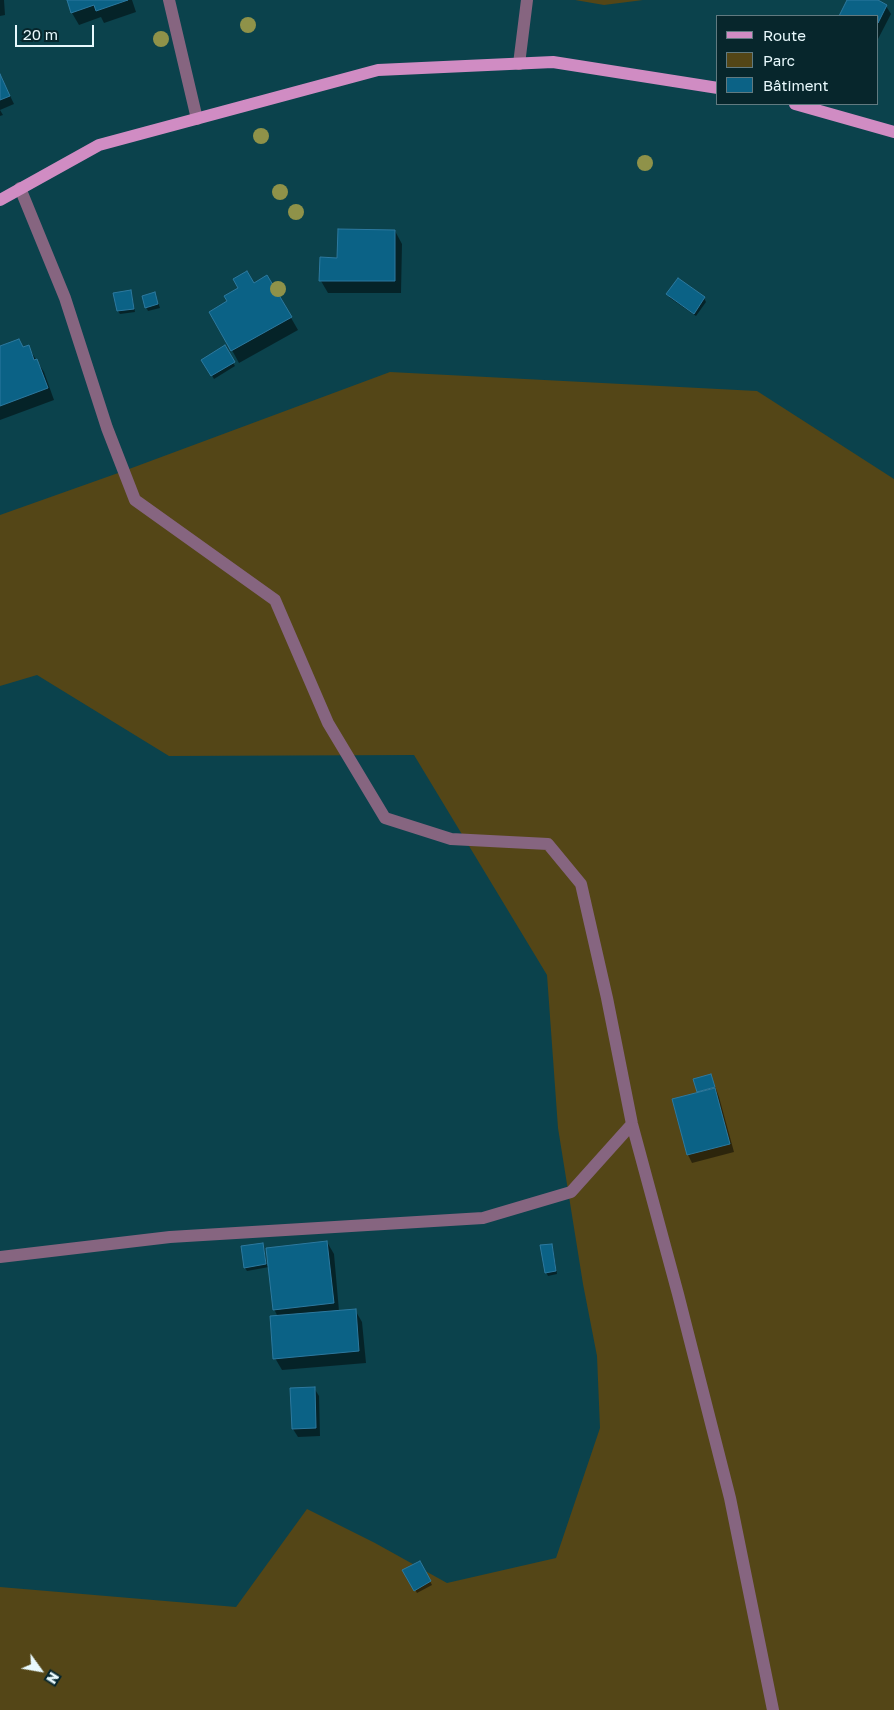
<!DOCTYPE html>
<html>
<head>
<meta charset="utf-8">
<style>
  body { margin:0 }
  #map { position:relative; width:894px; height:1710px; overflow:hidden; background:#0b424c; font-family:"Golos Text",sans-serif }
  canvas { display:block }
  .legend { position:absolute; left:716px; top:15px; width:162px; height:90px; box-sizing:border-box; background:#07262c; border:1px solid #617a80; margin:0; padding:6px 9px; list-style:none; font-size:15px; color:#e8f9fd }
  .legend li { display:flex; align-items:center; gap:10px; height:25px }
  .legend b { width:25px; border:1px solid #617a80 }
  .north { position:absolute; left:15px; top:1645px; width:50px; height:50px; -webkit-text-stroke:4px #07262c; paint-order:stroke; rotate:122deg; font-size:14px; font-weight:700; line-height:20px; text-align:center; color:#e8f9fd }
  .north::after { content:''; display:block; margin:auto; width:18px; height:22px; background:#e8f9fd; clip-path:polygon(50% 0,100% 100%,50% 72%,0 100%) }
  .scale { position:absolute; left:15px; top:25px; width:79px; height:22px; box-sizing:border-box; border:2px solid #e8f9fd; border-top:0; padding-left:6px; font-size:15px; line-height:18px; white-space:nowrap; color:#e8f9fd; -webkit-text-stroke:4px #07262c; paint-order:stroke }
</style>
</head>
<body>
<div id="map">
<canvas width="894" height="1710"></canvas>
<ul class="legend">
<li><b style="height:6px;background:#d08cc3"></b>Route</li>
<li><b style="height:14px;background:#544617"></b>Parc</li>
<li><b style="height:14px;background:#0b6286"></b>Bâtiment</li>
</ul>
<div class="north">N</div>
<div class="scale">20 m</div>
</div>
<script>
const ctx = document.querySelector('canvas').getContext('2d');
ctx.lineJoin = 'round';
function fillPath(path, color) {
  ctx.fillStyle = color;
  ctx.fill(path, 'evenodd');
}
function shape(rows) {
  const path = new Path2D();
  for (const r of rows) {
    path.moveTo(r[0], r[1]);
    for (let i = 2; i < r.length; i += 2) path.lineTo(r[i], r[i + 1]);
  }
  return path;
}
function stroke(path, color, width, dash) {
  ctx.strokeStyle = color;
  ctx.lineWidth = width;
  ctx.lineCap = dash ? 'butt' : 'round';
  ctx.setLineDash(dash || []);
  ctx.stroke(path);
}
const green = shape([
  [575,0,643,0,604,5],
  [390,372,757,391,894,479,894,1710,0,1710,0,1587,236,1607,307,1509,375,1543,447,1583,556,1558,600,1428,597,1356,583,1284,558,1128,547,975,414,755,169,756,37,675,0,686,0,515,121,472]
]);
const shadow = shape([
  [0,0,4,0,5,15,0,16],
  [68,0,132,0,136,12,104,23,101,17,79,25,72,13],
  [848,0,875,0,886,6,891,14,878,39,878,16,840,16],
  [0,75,14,104,0,110,3,115,0,116],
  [395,231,402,244,401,293,328,293,321,281,339,259],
  [267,276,298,330,239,363,211,312],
  [130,291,132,295,135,312,120,314,118,311],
  [155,294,160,308,148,311,146,307],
  [668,294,704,298,706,302,696,316,670,298],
  [0,347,23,349,28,347,44,372,54,400,0,420],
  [224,347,235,366,214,379,203,360],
  [711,1075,719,1097,734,1152,692,1163,688,1155,674,1100,699,1093,698,1091],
  [327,1242,334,1254,339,1311,355,1310,362,1322,366,1363,282,1370,275,1358,278,1317,274,1309,269,1267,247,1271,245,1268,262,1244,264,1248,267,1266],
  [551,1245,553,1249,557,1274,548,1276,546,1272],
  [314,1388,319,1396,320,1436,298,1437,293,1429,291,1390],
  [420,1562,432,1585,417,1593,404,1570]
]);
const building = shape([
  [67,0,128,0,96,11,94,5,71,13,67,0],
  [847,0,878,0,887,5,878,23,878,16,839,16,847,0],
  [0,74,10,96,0,100,0,74],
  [338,229,395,230,395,281,319,281,320,257,337,258,338,229],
  [247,271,254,283,267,275,292,317,231,351,209,312,227,301,224,296,238,288,233,279,247,271],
  [678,278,705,297,694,314,666,294,678,278],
  [131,290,134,309,117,311,113,293,131,290],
  [155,292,158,304,145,308,142,296,155,292],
  [19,339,23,347,29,345,34,360,37,359,48,388,0,406,0,346,19,339],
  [225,345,235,362,211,376,201,360,225,345],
  [711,1074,715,1087,697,1092,693,1079,711,1074],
  [715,1088,730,1144,687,1155,672,1099,715,1088],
  [327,1241,334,1303,273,1310,266,1248,327,1241],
  [263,1243,266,1264,244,1268,241,1246,263,1243],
  [552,1244,556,1271,545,1273,540,1245,552,1244],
  [356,1309,359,1351,273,1359,270,1316,356,1309],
  [315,1387,316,1428,292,1429,290,1388,315,1387],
  [420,1561,431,1581,414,1591,402,1570,420,1561]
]);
const minor = shape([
  [169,0,197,119],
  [519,64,527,0],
  [20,188,65,298,107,428,135,500,275,600,328,723,385,818,451,839,548,844,581,884,607,998,632,1124,678,1294,730,1498,773,1710],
  [0,1257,170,1237,483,1218,571,1192,632,1124]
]);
const major = shape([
  [795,104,894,132],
  [0,200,99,145,378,70,553,62,718,88]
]);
const trees = [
  [248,25],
  [161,39],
  [261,136],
  [645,163],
  [280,192],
  [296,212],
  [278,289]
];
fillPath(green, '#544617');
fillPath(shadow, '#0007');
fillPath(building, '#0b6286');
stroke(building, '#2d799f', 1);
stroke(minor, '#866580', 12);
stroke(major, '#d08cc3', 12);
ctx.fillStyle = '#8f9249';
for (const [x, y] of trees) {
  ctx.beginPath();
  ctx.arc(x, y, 8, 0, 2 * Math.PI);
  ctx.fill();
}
</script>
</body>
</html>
